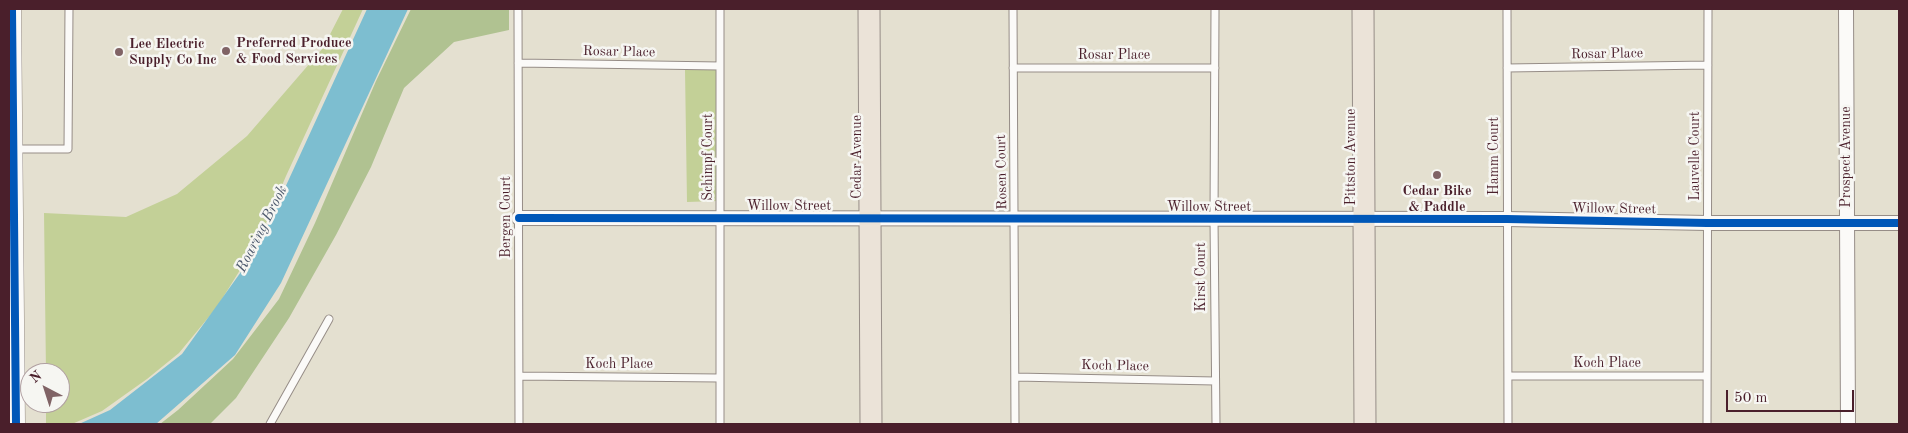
<!DOCTYPE html>
<html>
<head>
<meta charset="utf-8">
<style>
  body { margin:0 }
  #map { position:relative; width:1908px; height:433px; overflow:hidden; background:#e4e0d0; font-family:"Old Standard TT",serif }
  canvas { display:block }
  .frame { position:absolute; inset:0; border:10px solid #4a1f2b; pointer-events:none }
  .north { position:absolute; left:20px; top:363px; width:50px; height:50px; box-sizing:border-box; background:#f6f6f2; border:1px solid #b1a0a2; border-radius:50%; rotate:320deg; font-size:14px; font-weight:700; line-height:20px; text-align:center; color:#4a1f2b }
  .north::after { content:''; display:block; margin:auto; width:18px; height:22px; background:#806365; clip-path:polygon(50% 0,100% 100%,50% 72%,0 100%) }
  .scale { position:absolute; left:1726px; top:390px; width:128px; height:22px; box-sizing:border-box; border:2px solid #4a1f2b; border-top:0; padding-left:6px; font-size:15px; line-height:18px; white-space:nowrap; color:#4a1f2b; -webkit-text-stroke:4px #f6f6f2; paint-order:stroke }
</style>
</head>
<body>
<div id="map">
<canvas width="1908" height="433"></canvas>
<div class="frame"></div>
<div class="north">N</div>
<div class="scale">50 m</div>
</div>
<script>
const ctx = document.querySelector('canvas').getContext('2d');
ctx.lineJoin = 'round';
function fillPath(path, color) {
  ctx.fillStyle = color;
  ctx.fill(path, 'evenodd');
}
function shape(rows) {
  const path = new Path2D();
  for (const r of rows) {
    path.moveTo(r[0], r[1]);
    for (let i = 2; i < r.length; i += 2) path.lineTo(r[i], r[i + 1]);
  }
  return path;
}
function stroke(path, color, width, dash) {
  ctx.strokeStyle = color;
  ctx.lineWidth = width;
  ctx.lineCap = dash ? 'butt' : 'round';
  ctx.setLineDash(dash || []);
  ctx.stroke(path);
}
function label(font, color, halo, rows, align = 'center') {
  ctx.font = font + ' "Old Standard TT",serif';
  ctx.lineWidth = 5;
  ctx.setLineDash([]);
  ctx.textBaseline = 'middle';
  ctx.strokeStyle = halo;
  ctx.fillStyle = color;
  for (const [text, x, y, turn = 0] of rows) {
    ctx.save();
    ctx.translate(x, y);
    ctx.rotate((+turn || 0) * Math.PI / 180);
    ctx.textAlign = isNaN(turn) ? turn : align;
    if (halo) ctx.strokeText(text, 0, 0);
    ctx.fillText(text, 0, 0);
    ctx.restore();
  }
}
const green = shape([
  [343,9,363,9,286,176,255,249,245,262,217,307,179,353,147,379,102,411,72,424,46,424,46,403,60,403,60,373,46,373,44,213,126,217,177,194,247,136,323,48],
  [685,70,716,70,717,201,687,202]
]);
const forest = shape([
  [411,9,509,9,509,30,454,42,404,88,371,167,336,235,289,318,236,398,210,424,160,424,178,410,233,359,279,299,315,223,376,81]
]);
const water = shape([
  [367,9,408,9,281,283,235,355,156,424,79,424,110,410,182,354,256,251]
]);
const service = shape([
  [518,9,519,424],
  [720,9,720,424],
  [1013,9,1015,424],
  [1215,9,1214,219,1216,424],
  [1507,9,1508,424],
  [518,63,720,66],
  [1013,68,1215,68],
  [1507,68,1708,65],
  [14,149,68,149,69,9],
  [519,376,719,378],
  [1508,376,1706,376],
  [1015,377,1215,381],
  [270,424,329,319],
  [1707,424,1708,9]
]);
const minor = shape([
  [1846,9,1848,424],
  [519,218,1507,219,1707,223,1899,223]
]);
const tertiary = shape([
  [12,9,16,424]
]);
const primary = shape([
  [869,9,871,424],
  [1363,9,1365,424]
]);
const cycleway = shape([
  [12,9,16,424],
  [519,218,1507,219,1707,223,1899,223]
]);
const markers = [
  [226,51,5,"#806365"],
  [119,52,5,"#806365"],
  [1437,175,5,"#806365"]
];
const poiNames = [
  ["Preferred Produce",236,43],
  ["& Food Services",236,59],
  ["Lee Electric",129,44],
  ["Supply Co Inc",129,60],
  ["Cedar Bike",1437,191,"center"],
  ["& Paddle",1437,207,"center"]
];
const streetNames = [
  ["Rosar Place",619,52,1],
  ["Rosar Place",1607,54,-1],
  ["Rosar Place",1114,55],
  ["Hamm Court",1494,156,-90],
  ["Lauvelle Court",1695,156,-90],
  ["Schimpf Court",708,157,-90],
  ["Cedar Avenue",857,157,-90],
  ["Pittston Avenue",1351,157,-90],
  ["Prospect Avenue",1846,157,-90],
  ["Rosen Court",1002,172,-91],
  ["Willow Street",789,206],
  ["Willow Street",1209,207],
  ["Willow Street",1614,209,1],
  ["Bergen Court",506,217,-90],
  ["Kirst Court",1201,277,-90],
  ["Koch Place",1607,363],
  ["Koch Place",619,364],
  ["Koch Place",1115,366,1]
];
const waterNames = [
  ["Roaring Brook",262,229,-63]
];
fillPath(green, '#c3d097');
fillPath(forest, '#b0c291');
fillPath(water, '#7dbed0');
stroke(service, '#968d87', 9);
stroke(minor, '#968d87', 16);
stroke(tertiary, '#968d87', 19);
stroke(primary, '#968d87', 23);
stroke(service, '#fbfaf8', 7);
stroke(minor, '#fbfaf8', 14);
stroke(tertiary, '#fbfaf8', 18);
stroke(primary, '#ebe3d8', 21);
stroke(cycleway, '#0057b8', 8);
for (const [x, y, r, color] of markers) {
  const dot = new Path2D();
  dot.arc(x, y, r, 0, 2 * Math.PI);
  ctx.fillStyle = color;
  ctx.fill(dot);
  stroke(dot, '#f6f6f2', 2);
}
label('bold 14px', '#4a1f2b', '#f6f6f2', poiNames, 'left');
label('14px', '#4a1f2b', '#f6f6f2', streetNames);
label('italic 15px', '#4d596d', '#f6f6f2', waterNames);
</script>
</body>
</html>
